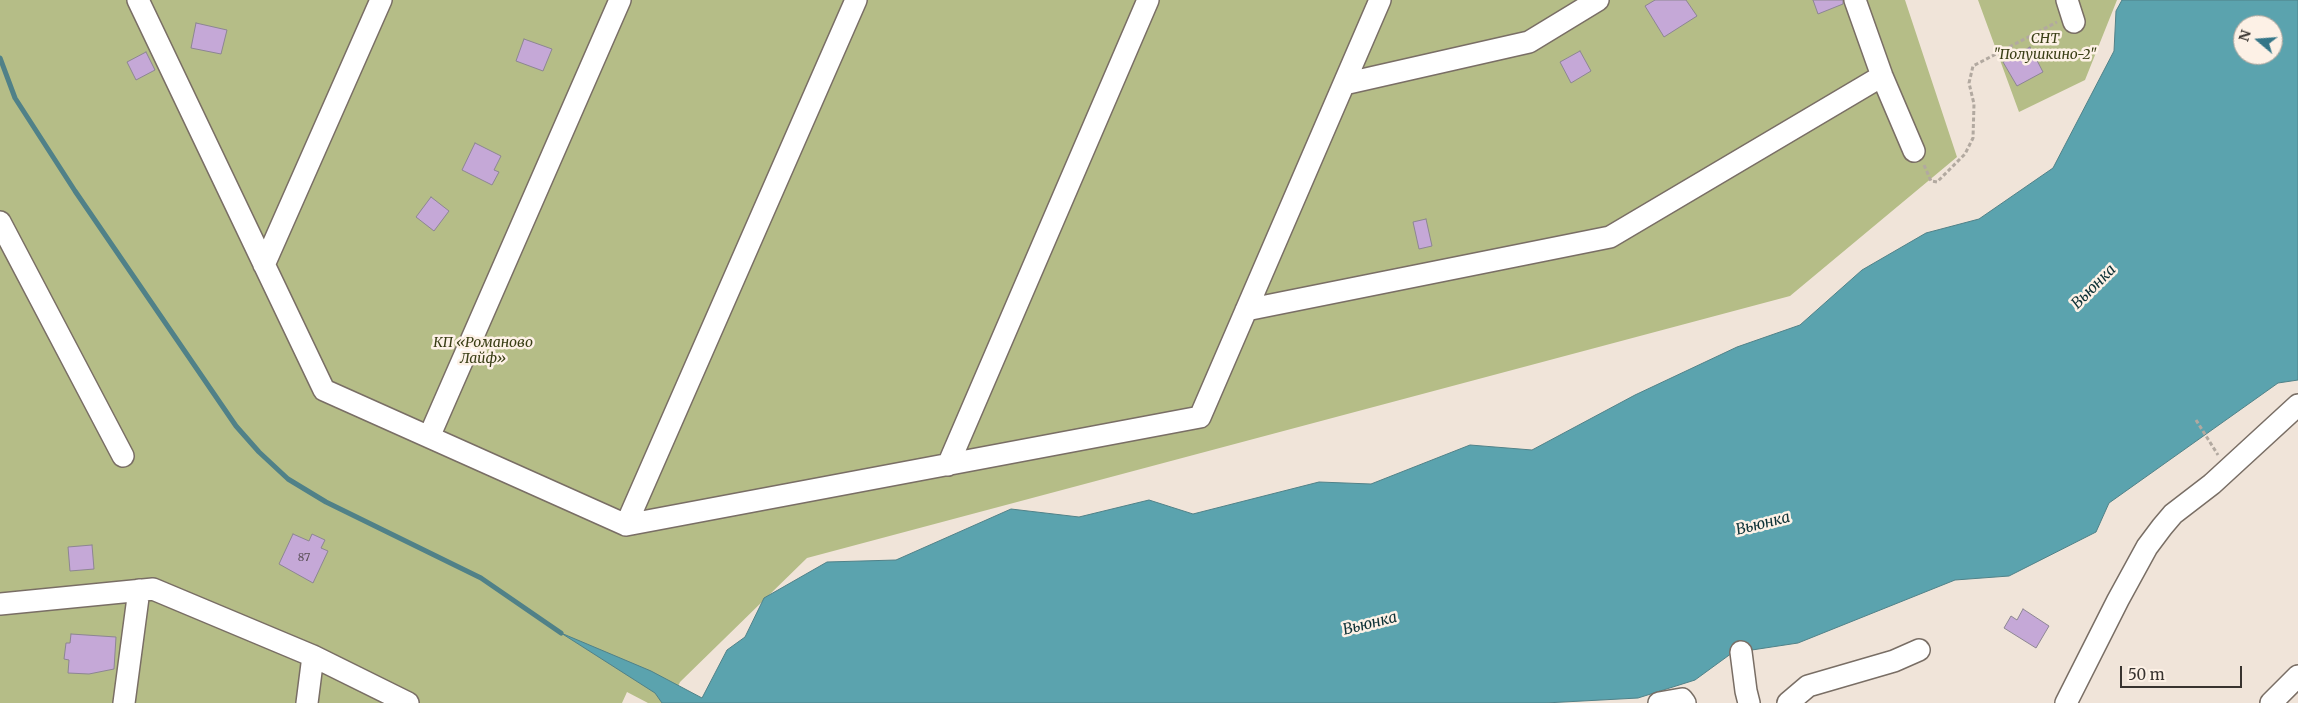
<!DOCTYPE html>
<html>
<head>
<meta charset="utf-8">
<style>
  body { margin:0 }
  #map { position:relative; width:2298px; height:703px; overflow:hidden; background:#f0e4d9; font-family:Merriweather,serif }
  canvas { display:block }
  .north { position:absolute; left:2233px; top:15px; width:50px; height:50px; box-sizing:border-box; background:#fdf1e6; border:1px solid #aea59d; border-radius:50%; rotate:288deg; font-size:14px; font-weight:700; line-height:20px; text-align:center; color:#38332f }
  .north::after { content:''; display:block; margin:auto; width:18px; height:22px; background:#347688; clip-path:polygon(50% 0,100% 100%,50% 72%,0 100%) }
  .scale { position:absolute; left:2120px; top:666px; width:122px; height:22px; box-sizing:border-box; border:2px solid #38332f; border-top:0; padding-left:6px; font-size:15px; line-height:18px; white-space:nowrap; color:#38332f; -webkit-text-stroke:4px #fdf1e6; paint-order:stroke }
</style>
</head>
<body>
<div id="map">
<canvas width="2298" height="703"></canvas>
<div class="north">N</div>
<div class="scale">50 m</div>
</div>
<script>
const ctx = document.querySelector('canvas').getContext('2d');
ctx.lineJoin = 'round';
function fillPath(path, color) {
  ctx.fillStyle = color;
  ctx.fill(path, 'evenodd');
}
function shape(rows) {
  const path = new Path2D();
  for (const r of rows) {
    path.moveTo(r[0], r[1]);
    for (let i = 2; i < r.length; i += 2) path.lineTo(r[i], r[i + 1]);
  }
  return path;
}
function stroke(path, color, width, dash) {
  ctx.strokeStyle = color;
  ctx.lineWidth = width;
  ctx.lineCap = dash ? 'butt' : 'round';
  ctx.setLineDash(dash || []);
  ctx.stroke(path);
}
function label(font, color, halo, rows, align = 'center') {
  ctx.font = font + ' Merriweather,serif';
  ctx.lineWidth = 5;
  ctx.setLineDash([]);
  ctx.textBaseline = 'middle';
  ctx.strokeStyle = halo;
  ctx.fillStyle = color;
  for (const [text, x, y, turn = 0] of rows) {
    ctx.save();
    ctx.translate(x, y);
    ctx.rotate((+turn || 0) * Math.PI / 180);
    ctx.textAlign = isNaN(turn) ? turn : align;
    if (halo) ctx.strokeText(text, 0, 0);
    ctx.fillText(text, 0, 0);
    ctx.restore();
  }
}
const green = shape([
  [0,0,1905,0,1957,157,1790,296,807,558,680,682,670,703,648,703,627,692,622,703,0,703],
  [1978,0,2117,0,2085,80,2019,112]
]);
const water = shape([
  [2122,0,2298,0,2298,380,2278,383,2109,503,2096,532,2009,576,1955,580,1798,643,1732,653,1695,680,1638,698,1545,703,662,703,655,693,561,633,651,671,702,698,727,650,745,637,764,598,827,562,896,560,1011,509,1079,517,1149,500,1193,514,1319,482,1371,484,1470,445,1532,450,1635,395,1737,347,1800,325,1862,270,1926,233,1979,219,2053,168,2114,51,2116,11,2122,0],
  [2243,25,2273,25,2273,55,2243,55,2243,25]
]);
const stream = shape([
  [0,58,15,98,75,191,236,426,259,452,288,479,326,502,481,578,561,633]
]);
const building = shape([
  [1655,0,1686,0,1697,16,1664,37,1645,6,1655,0],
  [1813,0,1843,0,1843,4,1818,14,1813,0],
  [196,23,227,30,221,54,191,48,196,23],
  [524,39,552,49,543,71,516,61,524,39],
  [2030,47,2043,72,2017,86,2003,62,2030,47],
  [1580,51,1591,71,1571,83,1560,62,1580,51],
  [146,52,155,70,136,80,127,62,146,52],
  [475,143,501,156,494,170,499,172,492,185,462,170,475,143],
  [431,197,449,211,434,231,416,217,431,197],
  [1426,219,1432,246,1419,249,1413,222,1426,219],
  [293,534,309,541,312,534,325,540,321,548,328,551,313,583,279,564,293,534],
  [92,545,94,569,70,571,68,547,92,545],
  [2023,609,2049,626,2036,648,2004,628,2011,616,2017,620,2023,609],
  [71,634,116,637,114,669,89,674,68,673,69,660,64,659,66,643,70,643,71,634]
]);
const path = shape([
  [1924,165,1931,181,1937,182,1965,154,1973,138,1974,104,1969,83,1973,66,2057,22],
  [2196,420,2218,455]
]);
const minor = shape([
  [138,0,324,390,626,525,856,0],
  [1855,0,1882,76,1914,151],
  [2067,0,2074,22],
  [1344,84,1529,42,1598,0],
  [0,222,123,456],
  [264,265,381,0],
  [1246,310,1610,237,1882,76],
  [429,437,620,0],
  [948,465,1148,0],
  [626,525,1200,417,1380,0],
  [0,604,153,589,313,656,408,703],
  [1741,652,1746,691,1749,703],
  [124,703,139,590],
  [307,703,313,656],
  [1659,703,1682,699,1685,703],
  [1788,703,1808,686,1894,661,1919,650],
  [2066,703,2118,600,2147,547,2162,527,2173,514,2212,484,2298,405],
  [2271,703,2298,676]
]);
const numberNames = [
  ["87",304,558]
];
const parkNames = [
  ["СНТ",2045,39],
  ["\"Полушкино-2\"",2045,55],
  ["КП «Романово",483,343],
  ["Лайф»",483,359]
];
const waterNames = [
  ["Вьюнка",2094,287,-45],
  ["Вьюнка",1763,524,-14],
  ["Вьюнка",1370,624,-14]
];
fillPath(green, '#b5bd87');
fillPath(water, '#5ba3ae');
stroke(water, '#508188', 1);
stroke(stream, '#508188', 5);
fillPath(building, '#c5a8d7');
stroke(building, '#8d8692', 1);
stroke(minor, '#796e65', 24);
stroke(path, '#b2a9a0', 3, [4, 2.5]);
stroke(minor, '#fff', 21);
label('11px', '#5b5059', null, numberNames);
label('italic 14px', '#393e15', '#fdf1e6', parkNames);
label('italic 15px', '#0c3136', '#fdf1e6', waterNames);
</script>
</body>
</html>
